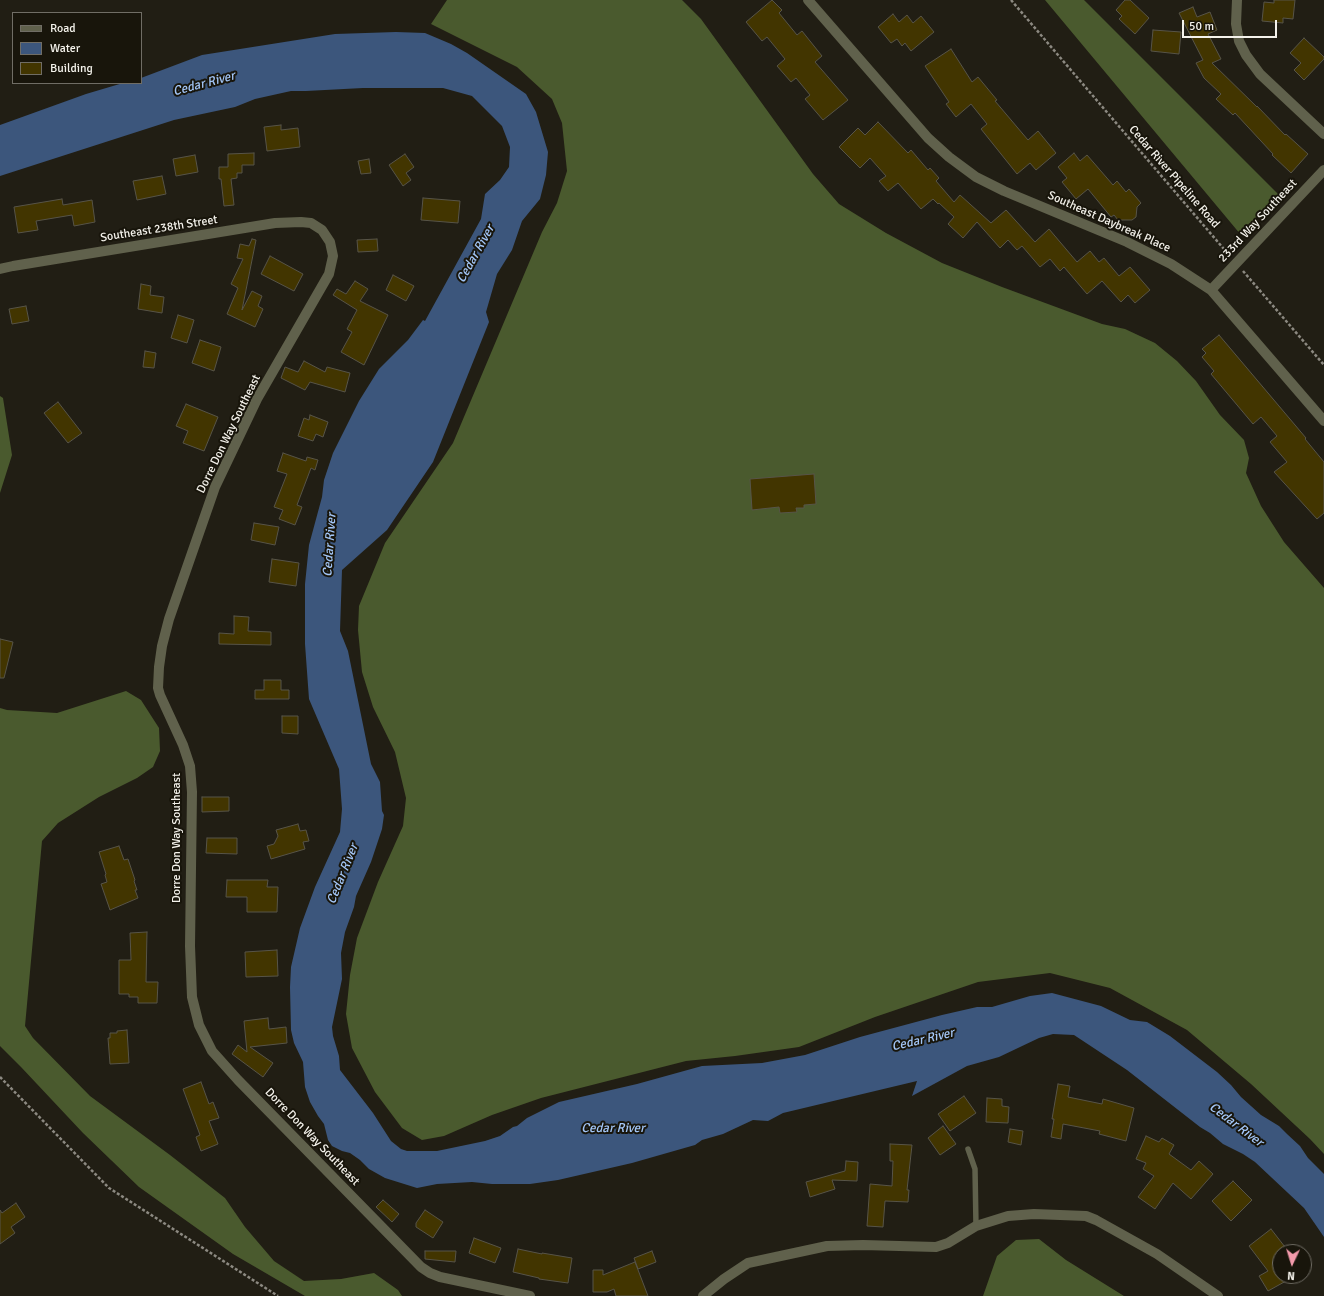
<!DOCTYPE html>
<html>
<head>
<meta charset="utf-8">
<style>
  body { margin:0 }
  #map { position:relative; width:1324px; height:1296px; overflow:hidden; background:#211e14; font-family:Signika,sans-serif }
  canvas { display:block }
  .legend { position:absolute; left:12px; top:12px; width:130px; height:72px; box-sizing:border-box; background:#18150b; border:1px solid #706d65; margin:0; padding:5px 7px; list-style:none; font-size:12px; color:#f4f2eb }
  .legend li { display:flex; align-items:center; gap:8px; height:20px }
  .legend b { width:20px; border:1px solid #706d65 }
  .north { position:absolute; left:1272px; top:1244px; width:40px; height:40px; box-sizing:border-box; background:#18150b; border:1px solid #706d65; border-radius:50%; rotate:184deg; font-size:11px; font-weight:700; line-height:16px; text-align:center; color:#f4f2eb }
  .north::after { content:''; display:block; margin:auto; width:14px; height:18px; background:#f39aab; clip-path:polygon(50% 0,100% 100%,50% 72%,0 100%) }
  .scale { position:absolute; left:1182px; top:20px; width:95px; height:18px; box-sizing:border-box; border:2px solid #f4f2eb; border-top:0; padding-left:5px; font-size:12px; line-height:14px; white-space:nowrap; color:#f4f2eb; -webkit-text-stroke:3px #18150b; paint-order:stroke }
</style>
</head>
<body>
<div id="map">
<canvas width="1324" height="1296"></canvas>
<ul class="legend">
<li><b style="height:5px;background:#60614c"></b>Road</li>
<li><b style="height:11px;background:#3c567c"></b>Water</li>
<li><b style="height:11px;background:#423500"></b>Building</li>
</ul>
<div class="north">N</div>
<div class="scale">50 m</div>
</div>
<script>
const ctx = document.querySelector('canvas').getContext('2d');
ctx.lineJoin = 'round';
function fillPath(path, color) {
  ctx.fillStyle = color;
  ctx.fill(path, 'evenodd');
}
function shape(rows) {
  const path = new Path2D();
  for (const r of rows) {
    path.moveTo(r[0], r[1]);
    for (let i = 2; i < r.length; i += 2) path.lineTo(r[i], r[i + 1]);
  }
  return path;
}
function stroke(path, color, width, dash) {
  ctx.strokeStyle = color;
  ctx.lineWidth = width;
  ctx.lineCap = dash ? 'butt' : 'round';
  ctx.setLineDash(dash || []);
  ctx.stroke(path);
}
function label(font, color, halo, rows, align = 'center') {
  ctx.font = font + ' Signika,sans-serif';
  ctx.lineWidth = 4;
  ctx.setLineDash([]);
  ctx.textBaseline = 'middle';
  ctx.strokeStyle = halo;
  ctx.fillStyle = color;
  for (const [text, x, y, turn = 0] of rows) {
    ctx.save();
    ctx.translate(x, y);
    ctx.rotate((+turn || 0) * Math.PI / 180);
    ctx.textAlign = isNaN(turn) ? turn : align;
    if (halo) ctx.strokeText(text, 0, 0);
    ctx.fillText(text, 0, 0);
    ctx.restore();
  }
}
const forest = shape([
  [447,0,682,0,701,19,813,174,839,204,886,233,942,263,1002,287,1102,324,1125,329,1155,343,1177,361,1196,381,1220,415,1244,440,1249,458,1246,473,1261,506,1284,542,1324,588,1324,1154,1310,1139,1251,1084,1187,1030,1110,988,1050,973,978,982,875,1017,799,1047,735,1056,686,1061,541,1098,492,1115,444,1136,422,1140,402,1128,375,1092,352,1048,346,1014,350,975,357,938,378,882,403,826,406,798,395,752,373,707,362,672,358,630,359,606,385,543,453,443,542,232,557,203,567,171,562,123,552,99,517,67,431,24],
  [1045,0,1084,0,1279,195,1241,235],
  [0,396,3,398,12,455,0,493],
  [126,691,141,700,159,728,160,751,153,767,137,778,99,797,58,823,42,841,25,1026,33,1038,90,1096,170,1155,225,1198,245,1227,274,1261,304,1281,341,1279,374,1273,398,1290,402,1296,305,1296,233,1254,139,1187,83,1133,21,1067,0,1046,0,708,7,710,57,713],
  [1039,1239,1066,1260,1124,1296,983,1296,997,1256,1016,1240]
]);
const water = shape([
  [396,32,425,33,451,44,467,53,526,94,536,112,548,152,546,175,540,199,522,221,512,250,497,274,486,312,489,322,433,462,387,530,342,570,340,631,348,651,371,764,380,782,382,811,384,815,382,829,371,862,356,896,354,907,345,932,341,953,342,979,332,1027,333,1036,339,1056,340,1070,373,1113,391,1141,401,1149,407,1151,437,1151,485,1141,500,1136,513,1127,517,1126,527,1118,559,1102,637,1084,702,1066,762,1063,805,1055,860,1037,942,1015,977,1007,992,1007,1030,996,1052,993,1101,1006,1130,1020,1147,1022,1170,1036,1217,1072,1231,1085,1241,1097,1261,1115,1279,1126,1287,1134,1300,1146,1308,1158,1324,1174,1324,1237,1304,1208,1255,1162,1243,1154,1223,1144,1210,1133,1200,1127,1127,1070,1074,1035,1053,1034,1039,1038,999,1057,967,1066,912,1096,917,1081,783,1113,768,1121,753,1120,723,1134,702,1140,695,1145,632,1163,558,1180,530,1184,492,1184,472,1182,437,1184,417,1188,385,1178,369,1169,360,1160,350,1153,342,1151,332,1146,328,1140,324,1124,318,1116,310,1102,305,1087,303,1062,294,1043,291,1030,290,987,291,967,300,928,315,887,340,832,342,809,339,769,309,699,305,644,305,584,309,545,322,497,324,480,333,453,359,401,379,369,408,340,423,320,425,321,481,219,485,194,500,180,509,167,510,147,502,126,472,96,443,88,363,88,306,91,291,91,255,99,235,107,174,120,0,176,0,125,86,94,123,83,141,83,141,78,202,55,335,34]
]);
const building = shape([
  [772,0,782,10,779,13,797,35,802,31,822,56,815,62,848,100,823,120,805,99,810,95,796,78,791,82,777,66,785,59,767,37,762,41,746,22,772,0],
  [1125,0,1130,0,1149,18,1135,34,1119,19,1122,16,1116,10,1125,0],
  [1274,0,1295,0,1293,19,1283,18,1283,23,1262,21,1264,2,1274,3,1274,0],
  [1193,7,1197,17,1210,12,1217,30,1208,34,1221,59,1212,63,1257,107,1257,106,1285,135,1286,134,1308,154,1291,173,1272,155,1273,154,1235,113,1233,115,1216,99,1221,94,1204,78,1196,63,1203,60,1179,13,1193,7],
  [893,14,899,22,907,15,913,23,921,16,934,32,911,51,905,43,902,46,897,39,891,43,878,27,893,14],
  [1153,30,1181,32,1179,54,1151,51,1153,30],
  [1304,38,1324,57,1324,59,1304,80,1294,70,1301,63,1290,53,1304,38],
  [951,49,972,82,978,77,997,100,995,101,1028,140,1038,131,1056,153,1036,170,1030,163,1017,174,981,129,987,124,971,104,956,117,946,104,949,102,925,66,951,49],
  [878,122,908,153,911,150,928,170,930,168,939,178,936,181,954,202,960,195,991,223,1006,210,1035,242,1049,229,1077,262,1090,251,1099,262,1104,258,1119,276,1130,267,1150,290,1135,303,1128,295,1121,302,1102,281,1087,294,1064,267,1060,271,1050,259,1040,267,1022,246,1017,250,1008,240,1000,248,977,222,963,238,948,224,954,217,939,203,938,204,933,199,921,209,898,183,888,191,879,181,886,176,870,158,860,168,839,147,858,128,865,135,878,122],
  [281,125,281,130,298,128,300,147,267,151,264,127,281,125],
  [254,153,254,165,242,165,242,173,237,173,237,178,231,179,234,205,224,206,221,179,219,179,219,167,228,167,228,154,254,153],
  [1074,153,1080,161,1087,155,1113,185,1117,181,1126,192,1129,189,1141,203,1137,207,1136,217,1132,220,1118,220,1114,215,1111,217,1088,189,1076,199,1062,182,1067,178,1058,167,1074,153],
  [405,154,414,167,406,173,411,180,403,186,389,165,405,154],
  [195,155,198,172,176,176,173,159,195,155],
  [369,159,371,173,361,174,358,161,369,159],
  [162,176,166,194,137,200,133,181,162,176],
  [423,198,460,201,458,223,421,220,423,198],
  [62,199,63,205,92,200,95,222,74,226,72,215,36,221,38,230,18,233,14,207,62,199],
  [252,239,256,240,242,310,252,291,262,296,258,306,263,309,255,327,227,314,238,288,231,284,243,259,237,258,240,244,249,246,252,239],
  [377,239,378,251,358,252,357,240,377,239],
  [270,256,303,274,294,291,261,274,270,256],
  [393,275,414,286,406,301,386,290,393,275],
  [355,281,368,289,360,301,388,315,364,365,341,352,352,332,347,329,357,310,333,295,337,289,346,294,355,281],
  [141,284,151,286,150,295,164,297,162,313,138,309,141,284],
  [26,306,29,321,12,324,9,309,26,306],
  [178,315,194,320,187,343,171,338,178,315],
  [1219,335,1306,438,1305,439,1324,462,1324,513,1317,519,1274,472,1287,462,1270,442,1277,436,1261,417,1253,424,1211,374,1214,371,1202,357,1206,353,1202,349,1219,335],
  [200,340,221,347,214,371,192,363,200,340],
  [145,351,156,353,154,368,143,367,145,351],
  [304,361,325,372,327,367,350,373,345,392,310,382,305,390,281,378,285,367,298,372,304,361],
  [58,402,82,433,68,443,44,413,58,402],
  [186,404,218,417,204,451,183,443,188,431,176,426,186,404],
  [310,415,328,422,323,437,316,434,313,441,298,436,304,418,309,420,310,415],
  [283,453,306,461,307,457,318,460,315,470,311,468,297,505,302,507,295,525,279,519,283,510,274,507,287,474,277,471,283,453],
  [814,474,816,504,804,505,804,508,796,508,797,512,780,513,779,507,752,510,750,479,814,474],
  [254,523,279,527,275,545,251,540,254,523],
  [272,559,299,563,296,586,269,582,272,559],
  [234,616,249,617,248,631,271,632,271,645,219,644,219,633,234,634,234,616],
  [0,639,13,642,4,678,0,678,0,639],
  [264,680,281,680,281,690,289,690,289,699,255,699,255,690,264,690,264,680],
  [282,716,298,716,298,734,282,733,282,716],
  [202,797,229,797,229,811,202,812,202,797],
  [298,824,300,831,306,830,309,841,303,842,305,849,271,859,267,846,274,844,278,836,276,830,298,824],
  [207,838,237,838,237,854,206,853,207,838],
  [119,846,124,860,128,859,135,880,134,881,137,890,135,890,138,898,110,910,101,884,107,882,105,875,106,874,99,852,119,846],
  [227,880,268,880,267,887,278,887,277,912,247,912,247,897,226,897,227,880],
  [147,932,146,982,158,982,157,1003,138,1003,138,997,129,997,129,994,119,994,119,960,131,960,130,933,147,932],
  [277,950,278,976,246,977,245,952,277,950],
  [268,1018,269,1029,286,1027,287,1043,250,1047,273,1063,263,1077,232,1054,238,1045,247,1052,244,1021,268,1018],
  [127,1030,129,1063,110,1064,108,1038,110,1038,110,1033,117,1033,117,1031,127,1030],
  [201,1082,209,1104,213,1102,219,1118,209,1121,218,1144,201,1151,196,1137,200,1135,183,1089,201,1082],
  [1058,1084,1070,1086,1068,1097,1102,1104,1103,1099,1134,1108,1126,1141,1099,1134,1100,1131,1063,1124,1061,1139,1051,1137,1054,1119,1052,1119,1058,1084],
  [964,1096,976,1113,950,1131,938,1114,964,1096],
  [987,1098,1002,1099,1002,1106,1009,1107,1008,1123,986,1122,987,1098],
  [943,1126,956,1144,940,1155,928,1138,943,1126],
  [1010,1129,1023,1131,1021,1145,1008,1142,1010,1129],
  [1146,1136,1159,1142,1162,1138,1174,1145,1169,1154,1191,1170,1199,1161,1213,1174,1191,1199,1173,1183,1155,1209,1138,1197,1154,1176,1143,1169,1146,1163,1136,1159,1146,1136],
  [890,1144,912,1145,907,1190,909,1190,908,1202,885,1201,883,1227,867,1226,870,1184,892,1186,893,1161,890,1161,890,1144],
  [846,1161,858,1162,857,1181,832,1180,835,1189,810,1197,806,1182,845,1171,846,1161],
  [1233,1181,1252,1200,1231,1221,1212,1201,1233,1181],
  [383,1200,399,1214,392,1222,376,1207,383,1200],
  [16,1203,25,1217,11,1227,15,1233,0,1244,0,1210,2,1213,16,1203],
  [425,1210,443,1222,433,1238,416,1227,416,1223,425,1210],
  [1271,1229,1285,1247,1280,1251,1280,1276,1295,1276,1268,1291,1259,1276,1268,1271,1249,1246,1271,1229],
  [474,1238,501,1248,495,1263,469,1253,474,1238],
  [518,1249,542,1254,542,1253,572,1258,568,1283,539,1279,539,1278,513,1272,518,1249],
  [425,1251,456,1251,455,1262,425,1259,425,1251],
  [652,1251,656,1262,638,1269,634,1258,652,1251],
  [635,1262,648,1296,616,1296,614,1289,607,1292,593,1292,593,1270,603,1270,603,1275,635,1262]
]);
const path = shape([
  [1011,0,1229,255],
  [1243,271,1324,365],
  [0,1077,109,1188,278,1296]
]);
const service = shape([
  [968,1149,975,1169,976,1226]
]);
const minor = shape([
  [808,0,928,138,949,157,976,177,1004,191,1127,242,1171,264,1211,290,1324,421],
  [1237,0,1236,24,1239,41,1246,55,1260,74,1324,134],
  [0,269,13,266,275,223,301,222,311,223,322,230,330,242,333,256,329,274,257,399,215,487,169,619,162,646,159,667,158,688,160,695,183,745,190,766,192,792,190,946,192,997,199,1025,212,1051,238,1080,421,1267,430,1273,440,1277,530,1296],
  [1211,290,1324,170],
  [703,1296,724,1279,748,1263,827,1246,863,1245,936,1247,948,1243,976,1226,1008,1216,1034,1214,1086,1216,1096,1220,1157,1254,1218,1296]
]);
const streetNames = [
  ["Cedar River Pipeline Road",1174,177,49],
  ["233rd Way Southeast",1258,221,-47],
  ["Southeast Daybreak Place",1109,222,24],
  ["Southeast 238th Street",159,229,-9],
  ["Dorre Don Way Southeast",229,434,-64],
  ["Dorre Don Way Southeast",177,838,-90],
  ["Dorre Don Way Southeast",312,1137,46]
];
const waterNames = [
  ["Cedar River",204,84,-15],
  ["Cedar River",476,254,-61],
  ["Cedar River",330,545,-86],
  ["Cedar River",343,874,-68],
  ["Cedar River",923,1040,-13],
  ["Cedar River",1236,1125,37],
  ["Cedar River",613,1129]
];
fillPath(forest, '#4a5a2e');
fillPath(water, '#3c567c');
fillPath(building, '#423500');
stroke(building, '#575448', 1);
stroke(path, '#8c8981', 2.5, [3, 2]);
stroke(service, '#60614c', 5.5);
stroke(minor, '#60614c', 10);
label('12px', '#f4f2eb', '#18150b', streetNames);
label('italic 13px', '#a3c6f7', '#18150b', waterNames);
</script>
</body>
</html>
